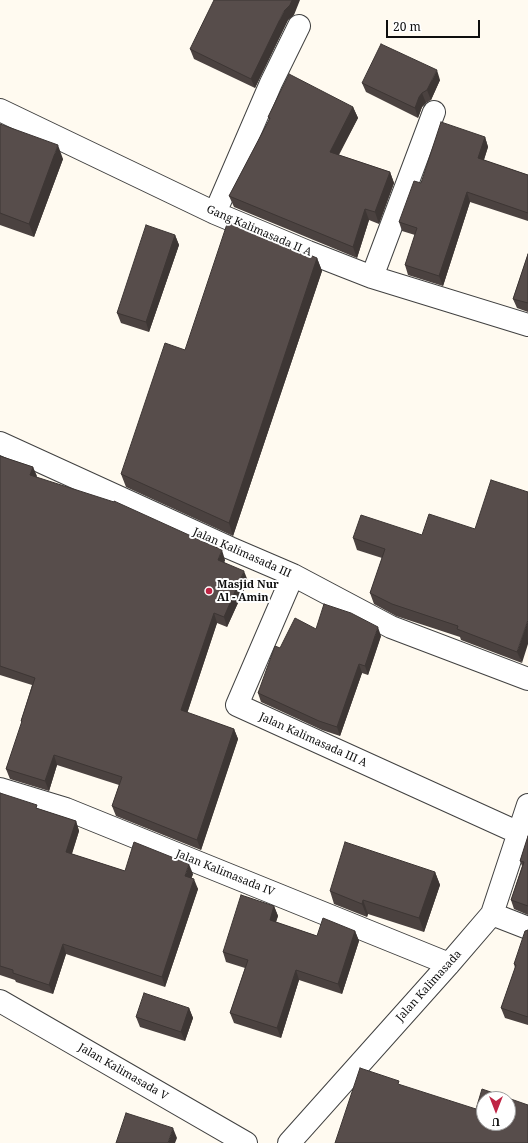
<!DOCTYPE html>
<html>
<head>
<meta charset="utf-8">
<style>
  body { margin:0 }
  #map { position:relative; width:528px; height:1143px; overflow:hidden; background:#fffaf0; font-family:"Noto Serif",serif }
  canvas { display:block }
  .north { position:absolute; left:476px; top:1091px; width:40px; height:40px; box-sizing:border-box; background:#fff; border:1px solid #9f9f9f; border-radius:50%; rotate:180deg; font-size:11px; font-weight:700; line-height:16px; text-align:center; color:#0e0e0e }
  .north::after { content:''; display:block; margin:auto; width:14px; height:18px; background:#bf2545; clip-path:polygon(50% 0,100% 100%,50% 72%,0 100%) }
  .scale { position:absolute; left:386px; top:20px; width:94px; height:18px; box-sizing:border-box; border:2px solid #0e0e0e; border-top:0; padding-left:5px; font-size:12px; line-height:14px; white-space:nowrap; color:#0e0e0e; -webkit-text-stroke:3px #fff; paint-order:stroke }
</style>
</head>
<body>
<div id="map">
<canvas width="528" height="1143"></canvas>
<div class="north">U</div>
<div class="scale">20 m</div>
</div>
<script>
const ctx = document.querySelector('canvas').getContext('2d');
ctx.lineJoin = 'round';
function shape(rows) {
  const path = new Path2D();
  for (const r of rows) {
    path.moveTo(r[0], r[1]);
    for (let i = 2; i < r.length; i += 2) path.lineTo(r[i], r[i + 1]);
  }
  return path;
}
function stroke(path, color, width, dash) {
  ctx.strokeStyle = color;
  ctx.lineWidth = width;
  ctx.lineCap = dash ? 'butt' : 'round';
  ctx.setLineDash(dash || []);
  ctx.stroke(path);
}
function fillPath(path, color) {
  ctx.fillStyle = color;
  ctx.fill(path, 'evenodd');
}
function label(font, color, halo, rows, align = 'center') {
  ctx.font = font + ' "Noto Serif",serif';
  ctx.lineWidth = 4;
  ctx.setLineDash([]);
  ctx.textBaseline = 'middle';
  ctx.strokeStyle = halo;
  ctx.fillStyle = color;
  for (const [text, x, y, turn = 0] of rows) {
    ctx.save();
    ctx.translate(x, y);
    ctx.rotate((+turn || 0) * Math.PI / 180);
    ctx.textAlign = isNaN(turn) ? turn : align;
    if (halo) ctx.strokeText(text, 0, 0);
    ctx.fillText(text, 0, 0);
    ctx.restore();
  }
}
const minor = shape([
  [0,110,215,213,308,252,372,277,528,325],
  [215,213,271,83,299,26],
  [372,277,434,112],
  [0,443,230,548,293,575,391,627,528,679],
  [293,575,237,705,519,833],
  [0,789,66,809,449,964],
  [492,914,528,928],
  [0,1001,246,1143],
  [289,1143,449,964,492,914,528,805]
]);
const wall = shape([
  [294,15,288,20,255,88,194,59,190,49],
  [440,80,431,100,426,103,422,107,418,118,366,92,362,83],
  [353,107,358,118,339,155,390,172,394,183,379,224,369,220,357,258,234,207,229,196,269,120,268,117],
  [0,124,63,159,34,237,0,225],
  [485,137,488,147,484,160,528,175,528,221,470,202,443,286,408,275,405,265,415,235,402,231,399,222,421,183],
  [175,235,179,245,149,332,121,323,117,313],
  [528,254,528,312,517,308,513,299],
  [317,258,322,271,233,536,126,487,121,474],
  [0,456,33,467,36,477,225,560,224,562,248,581,227,627,217,623,187,713,234,729,238,739,201,850,116,816,112,806,119,785,57,765,49,791,10,779,6,769,22,724,21,721,32,685,0,675],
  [475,529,522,663,461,640,460,637,396,616,374,604,370,593,382,558,357,550,353,538,422,535],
  [316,629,381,636,368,675,362,673,340,736,322,730,261,702,258,693,280,648],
  [0,793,39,809,76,821,79,831,72,854,125,871,193,874,191,878,198,889,165,987,66,954,53,994,16,982,15,980,0,975],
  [528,836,528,915,514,909,511,900,522,866,520,861],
  [435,872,440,885,424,932,368,914,367,917,334,904,330,891],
  [274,906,278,916,276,922,317,936,355,931,359,941,342,994,299,980,281,1038,234,1023,230,1013,245,968,226,962,223,952],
  [528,930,528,1025,505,1018,501,1008,515,968,514,964],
  [189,1008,193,1018,185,1041,140,1027,136,1017]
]);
const shadedWall = shape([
  [292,0,300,0,294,15,288,20,255,88,251,79,284,11],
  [437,70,440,80,431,100,427,90],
  [422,93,426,103,422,107,418,118,415,108,419,97],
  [353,107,358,118,334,163,330,152],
  [485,137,488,147,481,168,478,158],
  [58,145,63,159,34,237,29,224],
  [390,172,394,183,379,224,375,212],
  [467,192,470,202,443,286,439,276],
  [365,209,369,220,357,258,353,247],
  [175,235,179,245,149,332,146,322],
  [317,258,322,271,233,536,229,523],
  [33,467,37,476,34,485,30,475],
  [222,550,225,560,222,570,218,560],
  [244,571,248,581,227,627,224,617],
  [214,613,217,623,185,720,181,710],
  [528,620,528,644,522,663,517,652],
  [378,627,381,636,368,675,365,666],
  [359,664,362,673,340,736,337,727],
  [234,729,238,739,201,850,197,840],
  [54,755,57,765,49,791,45,781],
  [76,821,79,831,69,862,66,852],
  [189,864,193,874,189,886,185,876],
  [435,872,440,885,424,932,419,918],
  [194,879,198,889,165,987,162,977],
  [363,900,368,914,367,917,362,904],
  [274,906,278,916,273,930,270,920],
  [355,931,359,941,342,994,338,984],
  [63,944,66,954,53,994,49,985],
  [296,970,299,980,281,1038,277,1028],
  [189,1008,193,1018,185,1041,181,1032],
  [173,1128,177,1138,175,1143,168,1143]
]);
const building = shape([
  [214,0,292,0,290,5,284,11,251,79,190,49,214,0],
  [381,44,437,70,427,90,422,93,419,97,415,108,362,83,381,44],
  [289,74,353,107,330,152,390,172,375,212,365,209,353,247,229,196,270,118,268,117,289,74],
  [441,122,485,137,478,158,528,175,528,213,467,192,439,276,405,265,417,228,399,222,414,181,421,183,441,122],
  [0,124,58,145,29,224,0,213,0,124],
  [228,221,317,258,229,523,121,474,165,343,185,350,228,221],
  [146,225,175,235,146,322,117,313,146,225],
  [528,254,528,303,513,299,528,254],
  [0,456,33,467,30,475,114,502,114,501,222,550,218,560,244,571,224,617,214,613,181,710,234,729,197,840,112,806,122,777,54,755,45,781,6,769,22,721,21,721,35,678,0,666,0,456],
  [491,480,528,492,528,620,517,652,457,629,458,626,392,604,370,593,385,549,353,538,361,515,422,535,429,514,475,529,491,480],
  [324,604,351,613,378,627,365,666,359,664,337,727,319,721,258,693,275,646,280,648,295,618,316,629,324,604],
  [0,793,37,805,36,808,76,821,66,852,125,871,134,842,189,864,185,876,194,879,162,977,63,944,49,985,13,973,13,970,0,966,0,793],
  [528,836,528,906,511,900,524,862,520,861,528,836],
  [345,842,435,872,419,918,363,900,362,904,330,891,345,842],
  [241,895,274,906,270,920,317,936,323,918,355,931,338,984,296,970,277,1028,230,1013,248,960,223,952,241,895],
  [528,930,528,1017,501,1008,516,965,514,964,525,931,528,930],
  [144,993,189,1008,181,1032,136,1017,144,993],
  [360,1068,399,1081,398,1084,476,1109,482,1089,528,1105,528,1143,335,1143,360,1068],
  [484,1099,508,1099,508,1123,484,1123,484,1099],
  [126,1113,173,1128,168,1143,116,1143,126,1113]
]);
const markers = [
  [209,591,4,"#bf2545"]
];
const streetNames = [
  ["Gang Kalimasada II A",259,231,23],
  ["Jalan Kalimasada III",242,553,24],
  ["Jalan Kalimasada III A",313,740,24],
  ["Jalan Kalimasada IV",225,873,22],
  ["Jalan Kalimasada",429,986,-48],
  ["Jalan Kalimasada V",123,1072,30]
];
const poiNames = [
  ["Masjid Nur",217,585],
  ["Al - Amin",217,598]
];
stroke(minor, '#414141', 24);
stroke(minor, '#fff', 22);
fillPath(wall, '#4b4240');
fillPath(shadedWall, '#3d3634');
fillPath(building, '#574d4b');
stroke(building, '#3d3634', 1);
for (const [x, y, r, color] of markers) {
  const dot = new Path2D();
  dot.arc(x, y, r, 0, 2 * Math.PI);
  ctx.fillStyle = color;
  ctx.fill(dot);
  stroke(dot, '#fff', 1.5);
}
label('11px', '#0e0e0e', '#fff', streetNames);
label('bold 11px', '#0e0e0e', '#fff', poiNames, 'left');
</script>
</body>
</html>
